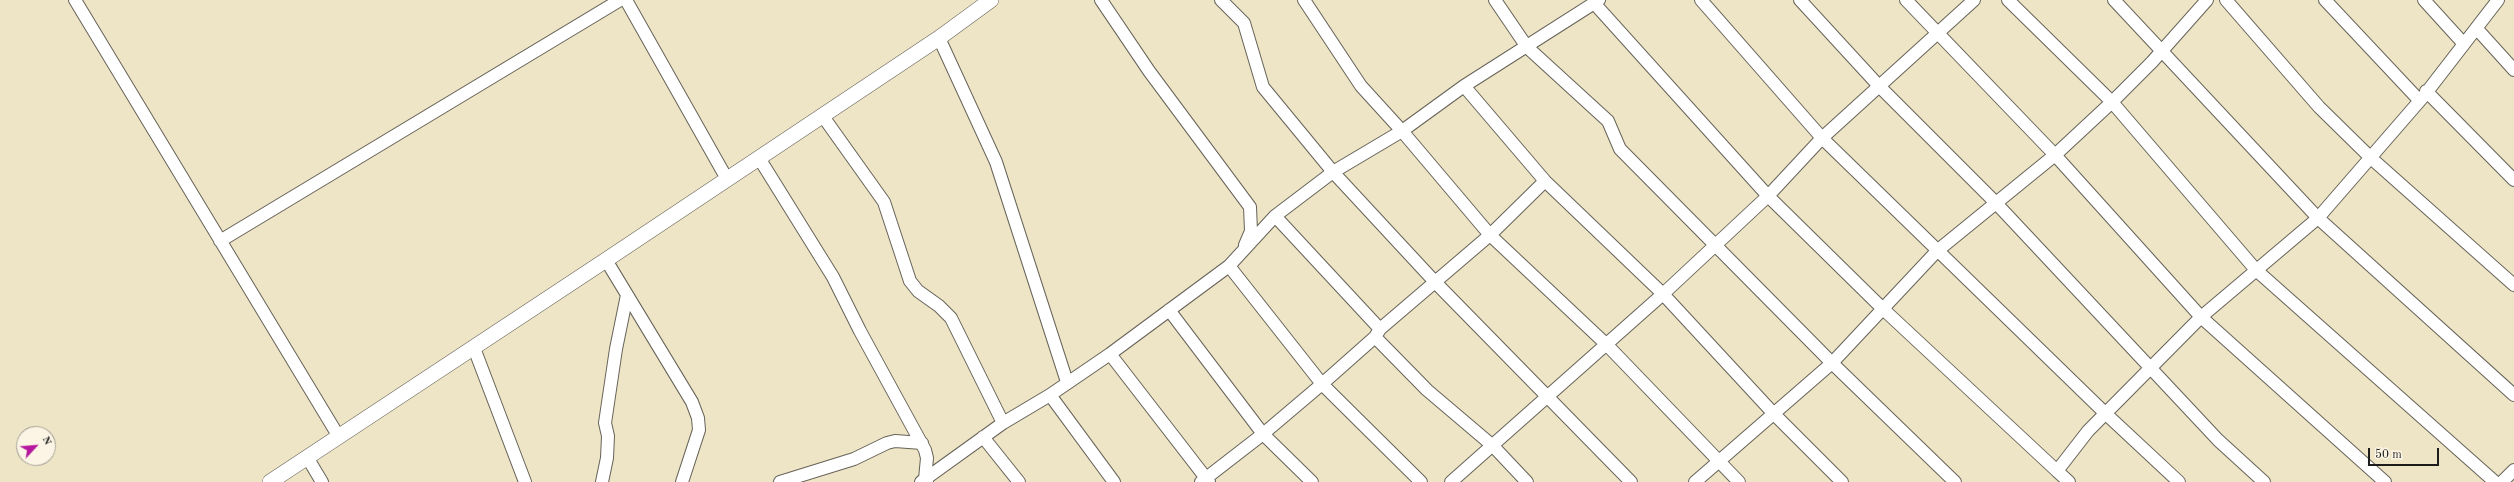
<!DOCTYPE html>
<html>
<head>
<meta charset="utf-8">
<style>
  body { margin:0 }
  #map { position:relative; width:2514px; height:482px; overflow:hidden; background:#eee5c6; font-family:"Old Standard TT",serif }
  canvas { display:block }
  .north { position:absolute; left:16px; top:426px; width:40px; height:40px; box-sizing:border-box; background:#fcf5e5; border:1px solid #a29e95; border-radius:50%; rotate:64deg; font-size:11px; font-weight:700; line-height:16px; text-align:center; color:#1c1c1c }
  .north::after { content:''; display:block; margin:auto; width:14px; height:18px; background:#b5179e; clip-path:polygon(50% 0,100% 100%,50% 72%,0 100%) }
  .scale { position:absolute; left:2368px; top:448px; width:71px; height:18px; box-sizing:border-box; border:2px solid #1c1c1c; border-top:0; padding-left:5px; font-size:12px; line-height:14px; white-space:nowrap; color:#1c1c1c; -webkit-text-stroke:3px #fcf5e5; paint-order:stroke }
</style>
</head>
<body>
<div id="map">
<canvas width="2514" height="482"></canvas>
<div class="north">N</div>
<div class="scale">50 m</div>
</div>
<script>
const ctx = document.querySelector('canvas').getContext('2d');
ctx.lineJoin = 'round';
function shape(rows) {
  const path = new Path2D();
  for (const r of rows) {
    path.moveTo(r[0], r[1]);
    for (let i = 2; i < r.length; i += 2) path.lineTo(r[i], r[i + 1]);
  }
  return path;
}
function stroke(path, color, width, dash) {
  ctx.strokeStyle = color;
  ctx.lineWidth = width;
  ctx.lineCap = dash ? 'butt' : 'round';
  ctx.setLineDash(dash || []);
  ctx.stroke(path);
}
const minor = shape([
  [75,0,339,437],
  [626,0,727,179],
  [1101,0,1149,71,1250,207,1251,231,1245,245],
  [1221,0,1244,23,1263,87,1333,172,1435,282,1631,482],
  [1304,0,1361,86,1402,131,1490,235,1607,345,1739,482],
  [1495,0,1527,47,1608,121,1620,149,1832,363,1955,482],
  [1701,0,1822,138,2105,413,2179,482],
  [1800,0,1879,86,1995,202,2218,440,2264,482],
  [1906,0,2055,155,2201,317,2385,482],
  [2008,0,2112,102,2256,270,2495,482],
  [2114,0,2318,218,2514,395],
  [2226,0,2319,107,2371,158,2514,285],
  [2325,0,2419,100],
  [2424,0,2464,44],
  [1594,3,1768,196,1882,308,2057,471],
  [2477,29,2514,70],
  [939,38,996,162,1067,382],
  [1464,86,1545,181,1663,294,1774,414,1842,482],
  [2426,91,2514,180],
  [822,115,884,202,910,281,918,291,939,306,951,318,1003,423],
  [759,158,833,277,860,331,925,450,927,458,925,479,927,482],
  [1275,216,1380,329],
  [220,241,620,0],
  [606,260,692,402,698,418,699,430,682,482],
  [1229,266,1322,384,1421,482],
  [1169,310,1263,434,1312,482],
  [1375,337,1427,390,1493,446,1527,482],
  [474,348,525,482],
  [1110,354,1209,482],
  [1050,395,1114,482],
  [983,437,1019,482],
  [307,457,322,482],
  [602,482,607,458,608,436,605,423,616,349,627,295],
  [780,482,854,459,887,443,895,441,922,443],
  [921,482,1003,423,1050,395,1110,354,1229,266,1275,216,1333,172,1402,131,1464,86,1599,0],
  [1201,482,1263,434,1322,384,1375,337,1380,329,1490,235,1545,181],
  [1451,482,1663,294,1768,196,1822,138,1974,0],
  [1695,482,1832,363,1937,251,2055,155,2112,102,2152,62,2207,0],
  [2069,482,2057,471,2088,431,2201,317,2318,218,2423,97,2498,0],
  [2502,482,2514,470]
]);
const major = shape([
  [270,482,606,260,939,38,991,0]
]);
stroke(minor, '#666258', 14);
stroke(major, '#666258', 16);
stroke(minor, '#fff', 12);
stroke(major, '#fff', 15);
</script>
</body>
</html>
